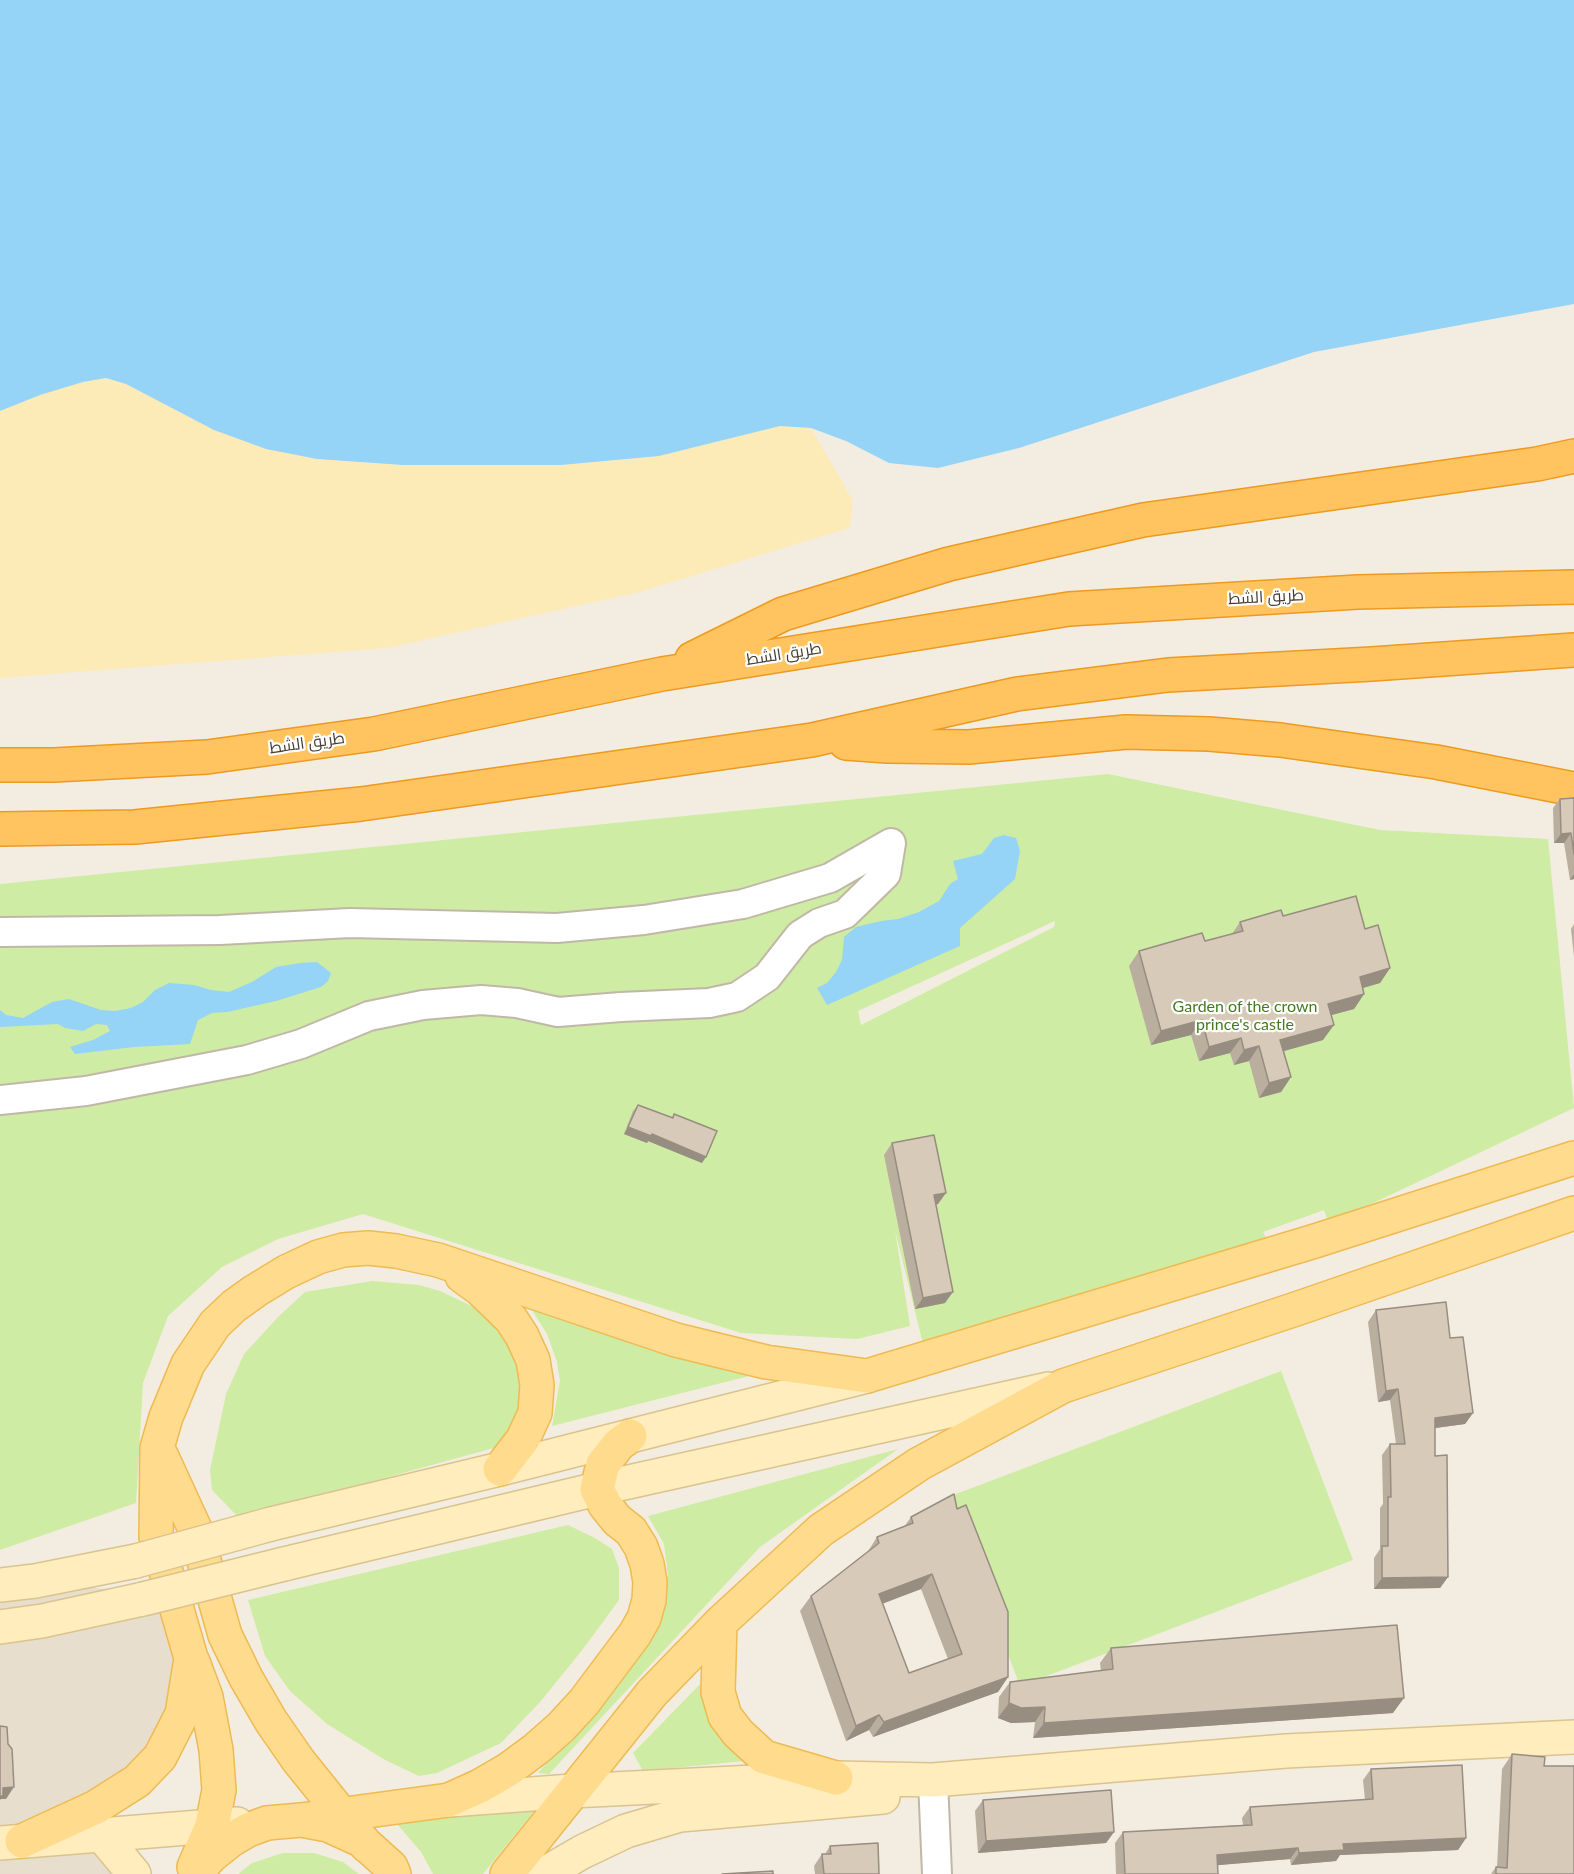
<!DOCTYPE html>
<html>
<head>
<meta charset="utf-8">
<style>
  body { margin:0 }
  canvas { display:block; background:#f3ede1 }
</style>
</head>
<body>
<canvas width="1574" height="1874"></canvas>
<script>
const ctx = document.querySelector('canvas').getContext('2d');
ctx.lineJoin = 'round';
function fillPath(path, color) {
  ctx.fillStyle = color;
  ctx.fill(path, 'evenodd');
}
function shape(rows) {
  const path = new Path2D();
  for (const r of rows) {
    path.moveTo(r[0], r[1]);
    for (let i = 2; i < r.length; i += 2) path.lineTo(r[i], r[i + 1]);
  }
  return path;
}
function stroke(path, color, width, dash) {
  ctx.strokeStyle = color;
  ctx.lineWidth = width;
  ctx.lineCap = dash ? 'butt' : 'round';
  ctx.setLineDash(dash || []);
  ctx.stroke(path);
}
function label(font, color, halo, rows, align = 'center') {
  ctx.font = font + ' Lato,Cairo,sans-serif';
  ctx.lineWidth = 4.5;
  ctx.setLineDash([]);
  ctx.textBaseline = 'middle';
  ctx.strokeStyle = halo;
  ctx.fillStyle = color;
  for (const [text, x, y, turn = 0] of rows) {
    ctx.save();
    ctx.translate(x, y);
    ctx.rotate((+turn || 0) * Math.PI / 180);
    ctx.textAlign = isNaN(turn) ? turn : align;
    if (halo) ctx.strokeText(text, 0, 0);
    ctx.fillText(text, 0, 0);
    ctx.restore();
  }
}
const residential = shape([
  [0,1582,172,1593,181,1714,95,1806,101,1837,128,1874,0,1874]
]);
const green = shape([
  [1108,774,1380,830,1548,839,1574,1108,1329,1224,1324,1210,1263,1232,1271,1247,924,1348,895,1230,910,1326,857,1339,741,1333,363,1214,278,1239,222,1267,168,1316,143,1383,136,1503,0,1550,0,884],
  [1055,921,1054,927,861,1025,858,1011],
  [372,1281,419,1285,440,1291,484,1312,507,1334,525,1366,518,1417,501,1446,239,1518,212,1490,210,1470,226,1394,244,1354,278,1317,305,1292],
  [528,1304,753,1375,552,1426,560,1381,557,1362,547,1334],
  [1281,1371,1353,1560,1020,1686,948,1497],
  [898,1449,760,1547,549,1774,538,1773,576,1730,659,1611,668,1575,664,1544,648,1516],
  [568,1525,595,1538,612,1549,619,1568,619,1600,583,1649,541,1701,501,1743,437,1773,419,1776,385,1760,327,1724,290,1691,265,1656,248,1600],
  [706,1678,754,1760,643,1771,633,1753],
  [538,1806,483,1874,433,1874,421,1852,397,1824],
  [283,1853,314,1853,343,1862,359,1874,238,1874,252,1863]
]);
const sand = shape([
  [106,378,126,384,214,430,266,449,317,459,403,465,561,465,659,456,780,426,811,428,852,499,852,514,849,528,640,592,388,648,0,678,0,411,40,395,83,382]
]);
const water = shape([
  [0,0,1574,0,1574,304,1314,352,1019,448,938,468,889,463,846,441,811,428,780,426,659,456,561,465,403,465,317,459,266,449,214,430,126,384,106,378,83,382,40,395,0,411],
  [1004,835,1016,838,1020,851,1015,879,960,928,960,946,827,1005,817,988,827,983,836,972,842,960,844,937,856,927,881,921,898,919,919,912,939,901,950,884,958,879,953,861,982,854,994,838],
  [317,962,331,973,328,981,321,987,276,1001,227,1012,212,1013,198,1020,190,1044,134,1047,75,1054,70,1047,93,1040,110,1031,107,1025,96,1024,83,1031,65,1028,58,1024,0,1027,0,1010,6,1015,23,1018,52,1002,69,999,101,1010,115,1011,131,1008,143,1002,155,990,169,983,194,985,211,990,229,992,252,982,276,967,300,963]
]);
const street = shape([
  [0,932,220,930,350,923,557,928,644,920,743,904,830,878,891,843,886,874,845,914,819,923,800,935,767,977,737,997,709,1003,621,1007,558,1012,517,1003,481,1000,423,1005,369,1016,301,1044,247,1060,86,1091,0,1100],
  [933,1780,937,1874]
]);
const secondary = shape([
  [271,1524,500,1469,867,1376],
  [284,1564,597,1489,1048,1389],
  [0,1585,35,1581,136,1561],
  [0,1627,42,1621,143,1599],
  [450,1800,572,1791,836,1778,933,1780,1286,1751,1574,1737],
  [101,1834,134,1874],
  [0,1843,237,1824],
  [544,1874,582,1852,626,1831,680,1815,883,1797]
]);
const primary = shape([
  [462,1276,480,1289,511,1319,522,1336,533,1360,537,1385,535,1413,523,1439,500,1469],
  [161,1455,195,1529,225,1635,246,1678,271,1721,298,1760,367,1846],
  [720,1623,718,1692,725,1716,738,1733,764,1757,836,1778],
  [193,1662,206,1697,216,1750,219,1790,212,1826,194,1867],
  [301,1820,449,1800,480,1786,509,1769,536,1749,561,1727,584,1702,635,1634,644,1618,649,1600,650,1582,647,1564,641,1547,631,1531,617,1520,605,1505,597,1489,603,1464,619,1444,630,1436],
  [22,1841,96,1807,137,1781,160,1757,182,1714,191,1658,156,1537,157,1448,166,1417,188,1364,215,1324,234,1306,255,1291,286,1272,318,1257,343,1250,368,1248,396,1251,438,1260,676,1340,766,1362,867,1376,1315,1241,1574,1158],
  [195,1874,211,1856,231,1840,248,1830,267,1823,301,1820,328,1825,361,1840,391,1867,394,1874],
  [507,1874,652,1693,720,1623,821,1530,919,1464,1063,1386,1296,1309,1574,1213]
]);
const highway = shape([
  [692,659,783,614,949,564,1143,520,1537,464,1574,456],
  [846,743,887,746,969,747,1126,732,1209,734,1280,740,1436,762,1574,789],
  [0,765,54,765,207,757,374,734,662,674,1069,609,1358,592,1574,587],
  [0,829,135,827,361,804,812,740,1017,694,1168,675,1372,664,1574,650]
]);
const secondaryBridge = shape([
  [136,1561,271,1524],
  [143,1599,284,1564]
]);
const wall = shape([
  [1574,798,1574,879,1570,880,1564,843,1554,843,1553,808,1560,799],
  [1283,916,1365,929,1390,968,1380,983,1363,988,1364,994,1354,1009,1331,1015,1323,1040,1284,1051,1291,1077,1281,1092,1259,1098,1249,1061,1234,1065,1230,1053,1199,1061,1191,1035,1151,1045,1129,966,1139,951,1205,941,1232,934,1240,922],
  [1574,924,1574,957,1571,929],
  [638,1105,672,1118,674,1114,702,1163,648,1141,647,1143,624,1134,633,1111],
  [892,1143,938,1204,936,1205,945,1303,915,1309,884,1155],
  [1376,1310,1450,1338,1473,1413,1465,1424,1435,1428,1435,1456,1448,1577,1440,1588,1374,1589,1374,1558,1380,1549,1380,1508,1383,1504,1382,1455,1390,1444,1396,1444,1390,1400,1378,1402,1368,1322],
  [957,1509,1008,1677,998,1692,873,1737,869,1730,846,1741,800,1611,811,1596,867,1553,877,1537,904,1527,911,1517],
  [921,1589,948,1659,909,1673,882,1604],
  [1111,1648,1393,1713,1033,1738,1035,1722,1011,1723,998,1718,999,1697,1010,1682,1101,1671,1100,1663],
  [1512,1754,1544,1766,1574,1874,1491,1874,1496,1867,1497,1867,1502,1769],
  [1371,1769,1466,1838,1458,1850,1340,1855,1336,1861,1291,1865,1290,1859,1217,1865,1218,1874,1116,1874,1115,1843,1123,1832,1243,1825,1242,1818,1250,1807,1365,1800,1363,1780],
  [983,1800,1114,1832,1106,1843,978,1853,975,1811],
  [830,1846,879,1874,815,1874,814,1866,822,1854,825,1854]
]);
const shadedWall = shape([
  [1571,833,1564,843,1554,843,1561,834],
  [1574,874,1574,879,1570,880],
  [1390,968,1380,983,1349,992,1360,977],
  [1364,994,1354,1009,1317,1019,1328,1004],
  [1202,1020,1191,1035,1151,1045,1161,1031],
  [1334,1025,1323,1040,1270,1055,1280,1040],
  [1241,1038,1230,1053,1199,1061,1209,1047],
  [1259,1046,1249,1061,1234,1065,1244,1050],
  [1291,1077,1281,1092,1259,1098,1269,1083],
  [628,1127,652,1134,706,1157,702,1163,648,1141,647,1143,624,1134],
  [946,1193,938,1204,926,1206,934,1195],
  [953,1292,945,1303,915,1309,923,1298],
  [1398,1389,1390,1400,1378,1402,1386,1391],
  [1473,1413,1465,1424,1428,1429,1435,1418],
  [932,1574,921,1589,868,1609,879,1594],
  [1448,1577,1440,1588,1374,1589,1382,1578],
  [1008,1677,998,1692,873,1737,884,1722],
  [1404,1698,1393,1713,1033,1738,1044,1723],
  [1009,1703,1045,1707,1035,1722,1011,1723,998,1718],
  [879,1715,869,1730,846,1741,856,1726],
  [14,1787,6,1799,1,1799,0,1800,0,1791,3,1788],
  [1114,1832,1106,1843,978,1853,986,1841],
  [1466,1838,1458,1850,1340,1855,1336,1861,1291,1865,1299,1853,1343,1844],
  [1298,1848,1290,1859,1209,1866,1217,1855]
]);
const building = shape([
  [1574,798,1574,854,1571,833,1561,834,1560,799,1574,798],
  [1356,896,1365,929,1378,925,1390,968,1360,977,1364,994,1328,1004,1334,1025,1280,1040,1291,1077,1269,1083,1259,1046,1244,1050,1241,1038,1209,1047,1202,1020,1161,1031,1139,951,1202,933,1205,941,1243,931,1240,922,1281,910,1283,916,1356,896],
  [638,1105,673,1118,674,1114,717,1131,706,1157,652,1134,651,1136,628,1127,638,1105],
  [934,1135,946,1193,934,1195,953,1292,923,1298,892,1143,934,1135],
  [1446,1302,1450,1338,1463,1337,1473,1413,1435,1418,1435,1456,1447,1455,1448,1577,1382,1578,1382,1546,1388,1546,1388,1497,1391,1497,1390,1444,1405,1444,1398,1389,1386,1391,1376,1310,1446,1302],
  [954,1494,957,1509,966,1505,1008,1612,1008,1677,884,1722,879,1715,856,1726,811,1596,879,1543,877,1537,913,1523,911,1517,954,1494],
  [932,1574,962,1654,909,1673,879,1594,932,1574],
  [1397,1625,1404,1698,1044,1723,1045,1707,1021,1708,1009,1703,1010,1682,1113,1669,1111,1648,1397,1625],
  [0,1726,7,1727,8,1744,12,1749,14,1787,3,1788,3,1796,0,1796,0,1726],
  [1512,1754,1545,1757,1544,1766,1574,1766,1574,1874,1496,1874,1496,1867,1507,1868,1512,1754],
  [1462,1765,1466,1838,1343,1844,1344,1850,1299,1853,1298,1848,1217,1855,1218,1874,1125,1874,1123,1832,1252,1825,1250,1807,1373,1799,1371,1769,1462,1765],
  [1111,1790,1114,1832,986,1841,983,1800,1111,1790],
  [878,1843,879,1874,824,1874,822,1854,831,1854,830,1846,878,1843],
  [773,1871,773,1874,722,1874,773,1871]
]);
const streetNames = [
  ["طريق الشط",1266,597,-3],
  ["طريق الشط",784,654,-9],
  ["طريق الشط",307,743,-8]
];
const parkNames = [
  ["Garden of the crown",1245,1007],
  ["prince's castle",1245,1025]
];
fillPath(residential, '#e7dece');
fillPath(green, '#ceeca4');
fillPath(sand, '#fdebb7');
fillPath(water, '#95d3f7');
stroke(street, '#c1b7a6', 32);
stroke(secondary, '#dac38d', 36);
stroke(primary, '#efba52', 36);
stroke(highway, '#ed9a21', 36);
stroke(street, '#fff', 28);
stroke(secondary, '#ffedbe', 33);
stroke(primary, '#ffdb8d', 33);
stroke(highway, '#ffc45f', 33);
stroke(secondaryBridge, '#dac38d', 36, []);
stroke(secondaryBridge, '#ffedbe', 33);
fillPath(wall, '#baae9e');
fillPath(shadedWall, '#978d81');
fillPath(building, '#d8cab8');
stroke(building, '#978d81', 1.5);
label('16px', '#443c31', '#fff', streetNames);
label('16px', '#457b20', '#fff', parkNames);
</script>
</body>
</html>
